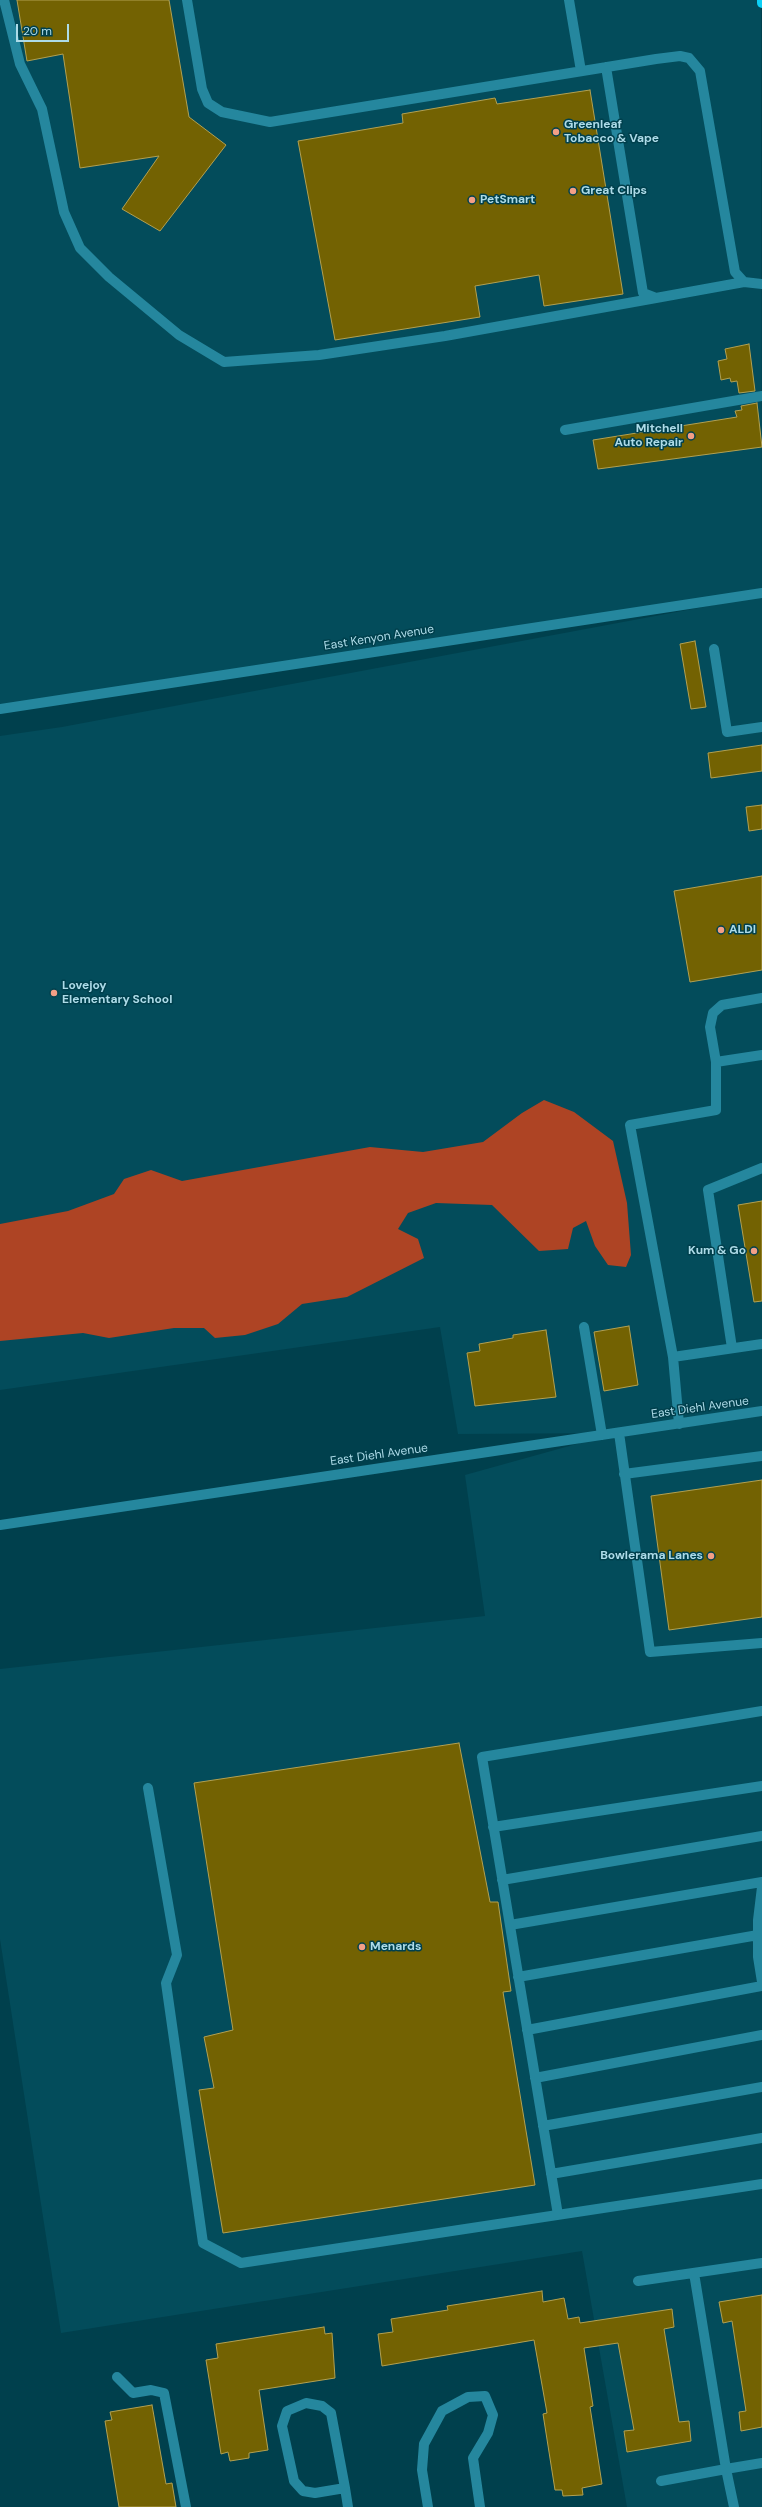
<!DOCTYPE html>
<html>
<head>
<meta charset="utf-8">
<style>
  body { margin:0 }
  #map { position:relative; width:762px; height:2507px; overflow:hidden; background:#00404d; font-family:"DM Sans",sans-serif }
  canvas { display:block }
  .scale { position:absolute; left:16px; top:24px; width:53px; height:18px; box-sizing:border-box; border:2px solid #addbe8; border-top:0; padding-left:5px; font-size:12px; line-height:14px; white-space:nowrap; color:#addbe8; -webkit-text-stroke:3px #00404d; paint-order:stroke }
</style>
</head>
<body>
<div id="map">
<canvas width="762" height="2507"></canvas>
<div class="scale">20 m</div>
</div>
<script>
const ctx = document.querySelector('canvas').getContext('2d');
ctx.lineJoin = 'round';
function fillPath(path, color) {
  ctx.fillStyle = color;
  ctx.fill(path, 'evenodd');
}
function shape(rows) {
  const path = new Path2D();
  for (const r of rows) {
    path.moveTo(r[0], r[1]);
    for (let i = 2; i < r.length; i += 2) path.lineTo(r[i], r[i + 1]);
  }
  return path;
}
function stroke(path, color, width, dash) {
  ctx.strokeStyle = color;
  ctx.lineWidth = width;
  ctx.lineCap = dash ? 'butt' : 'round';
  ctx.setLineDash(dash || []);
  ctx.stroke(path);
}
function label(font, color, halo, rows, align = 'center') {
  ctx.font = font + ' "DM Sans",sans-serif';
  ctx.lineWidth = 3;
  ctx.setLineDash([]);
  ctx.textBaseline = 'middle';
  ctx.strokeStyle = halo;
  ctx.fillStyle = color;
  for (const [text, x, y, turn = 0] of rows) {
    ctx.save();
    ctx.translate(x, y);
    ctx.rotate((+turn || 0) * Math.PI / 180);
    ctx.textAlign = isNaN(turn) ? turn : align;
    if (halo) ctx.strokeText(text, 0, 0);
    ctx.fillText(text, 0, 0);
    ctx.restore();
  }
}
const built = shape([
  [0,0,761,0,762,593,0,709],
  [762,596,762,2507,627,2507,582,2251,61,2333,0,1939,0,1669,485,1616,465,1475,616,1433,458,1434,440,1327,0,1390,0,736,62,727]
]);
const forest = shape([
  [544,1100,574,1112,613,1141,627,1203,631,1255,626,1267,608,1265,595,1246,586,1221,573,1228,568,1249,539,1251,492,1205,436,1203,408,1213,398,1229,418,1239,424,1258,347,1297,302,1304,278,1324,245,1335,215,1338,204,1328,174,1328,109,1338,83,1333,0,1341,0,1224,68,1211,114,1194,124,1179,151,1170,182,1181,370,1147,423,1152,483,1142,522,1113]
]);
const building = shape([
  [17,0,169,0,189,117,226,145,160,231,122,209,159,156,80,168,63,54,27,61,17,0],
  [590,90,623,294,544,306,539,275,475,286,480,317,335,340,298,141,403,123,402,114,495,98,497,104,590,90],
  [749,344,755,391,739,393,737,381,731,382,730,378,721,380,718,361,727,359,725,349,749,344],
  [757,403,762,447,598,469,593,440,737,417,735,411,742,410,741,406,757,403],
  [695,641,706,707,691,709,680,644,695,641],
  [762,745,762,771,711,778,708,753,762,745],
  [762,805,762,829,749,831,746,807,762,805],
  [762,876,762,970,690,982,674,891,762,876],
  [762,1201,762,1301,754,1302,738,1205,762,1201],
  [629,1326,638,1385,604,1391,594,1332,629,1326],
  [546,1330,556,1397,475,1406,467,1353,480,1351,479,1344,513,1338,513,1335,546,1330],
  [762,1480,762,1617,669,1630,651,1496,762,1480],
  [459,1743,490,1902,498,1902,511,1991,503,1992,535,2185,223,2233,199,2090,214,2088,204,2037,233,2030,194,1783,459,1743],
  [542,2291,543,2302,564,2298,568,2319,579,2317,580,2323,672,2309,674,2327,664,2329,679,2422,689,2421,691,2441,627,2452,624,2431,634,2430,618,2343,584,2348,593,2406,590,2407,602,2484,582,2488,583,2495,563,2496,562,2490,555,2490,543,2414,547,2413,534,2340,382,2366,378,2334,393,2332,391,2319,448,2310,447,2306,542,2291],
  [762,2295,762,2427,741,2431,739,2412,746,2411,732,2321,723,2323,719,2302,762,2295],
  [324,2327,325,2334,332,2333,335,2378,259,2390,268,2450,249,2453,249,2458,230,2461,228,2452,221,2454,206,2360,218,2358,216,2344,324,2327],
  [152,2405,166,2484,172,2483,176,2507,119,2507,105,2421,112,2420,110,2412,152,2405]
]);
const minor = shape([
  [4,0,20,64,42,109,64,212,80,248,109,277,179,335,224,362,319,355,445,336,656,298],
  [187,0,202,89,208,103,222,112,270,122,656,59,680,56,689,58,700,71,735,272,744,282,762,284],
  [569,0,581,71],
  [606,67,643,293,656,298,744,282],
  [565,430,762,396],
  [714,649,727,732,762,727],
  [0,709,762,593],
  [716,1062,762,1055],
  [584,1327,602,1435],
  [732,1348,708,1190,762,1168],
  [673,1357,630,1125,716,1110,716,1062,710,1027,713,1013,722,1005,762,998],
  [679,1424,673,1357,762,1344],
  [619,1433,650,1652,762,1643],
  [624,1474,762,1456],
  [0,1525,762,1411],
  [148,1788,177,1955,166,1983,203,2243,241,2263,762,2184],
  [493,1827,762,1786],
  [502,1880,762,1836],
  [762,1887,758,1920,758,1957,762,1982],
  [510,1925,762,1882],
  [518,1977,758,1935],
  [527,2030,762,1986],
  [535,2078,762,2035],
  [543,2126,762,2087],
  [551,2174,762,2138],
  [558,2215,482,1757,762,1711],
  [638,2281,762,2263],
  [117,2377,133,2393,151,2390,164,2393,186,2507],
  [661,2481,726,2469,694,2273],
  [345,2488,315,2493,303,2491,294,2481,282,2426,287,2411,306,2403,322,2406,331,2413,345,2488,348,2507],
  [428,2507,422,2470,424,2444,442,2411,468,2397,485,2396,493,2415,488,2433,473,2458,480,2507],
  [734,2507,726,2469,762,2463]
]);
const major = shape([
  [762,0,762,3]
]);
const markers = [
  [556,132,4,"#f39f86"],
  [573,191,4,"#f39f86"],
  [472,200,4,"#f39f86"],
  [691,436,4,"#f39f86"],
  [721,930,4,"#f39f86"],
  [54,993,4,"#f39f86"],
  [754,1251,4,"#f39f86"],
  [711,1556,4,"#f39f86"],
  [362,1947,4,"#f39f86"]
];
const poiNames = [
  ["Greenleaf",564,125],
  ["Tobacco & Vape",564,139],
  ["Great Clips",581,191],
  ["PetSmart",480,200],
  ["Mitchell",683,429,"right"],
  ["Auto Repair",683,443,"right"],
  ["ALDI",729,930],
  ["Lovejoy",62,986],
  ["Elementary School",62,1000],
  ["Kum & Go",746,1251,"right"],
  ["Bowlerama Lanes",703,1556,"right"],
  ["Menards",370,1947]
];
const streetNames = [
  ["East Kenyon Avenue",379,638,-9],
  ["East Diehl Avenue",700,1408,-8],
  ["East Diehl Avenue",379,1455,-8]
];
fillPath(built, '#034c5b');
fillPath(forest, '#ae4424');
fillPath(building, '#736202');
stroke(building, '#b2a051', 1);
stroke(minor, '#25879e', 10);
stroke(major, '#0dcff5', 10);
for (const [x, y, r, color] of markers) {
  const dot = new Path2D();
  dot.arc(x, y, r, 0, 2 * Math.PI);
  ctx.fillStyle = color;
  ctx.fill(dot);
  stroke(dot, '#00404d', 1.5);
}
label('bold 12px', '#addbe8', '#00404d', poiNames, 'left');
label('12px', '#addbe8', '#00404d', streetNames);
</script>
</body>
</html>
